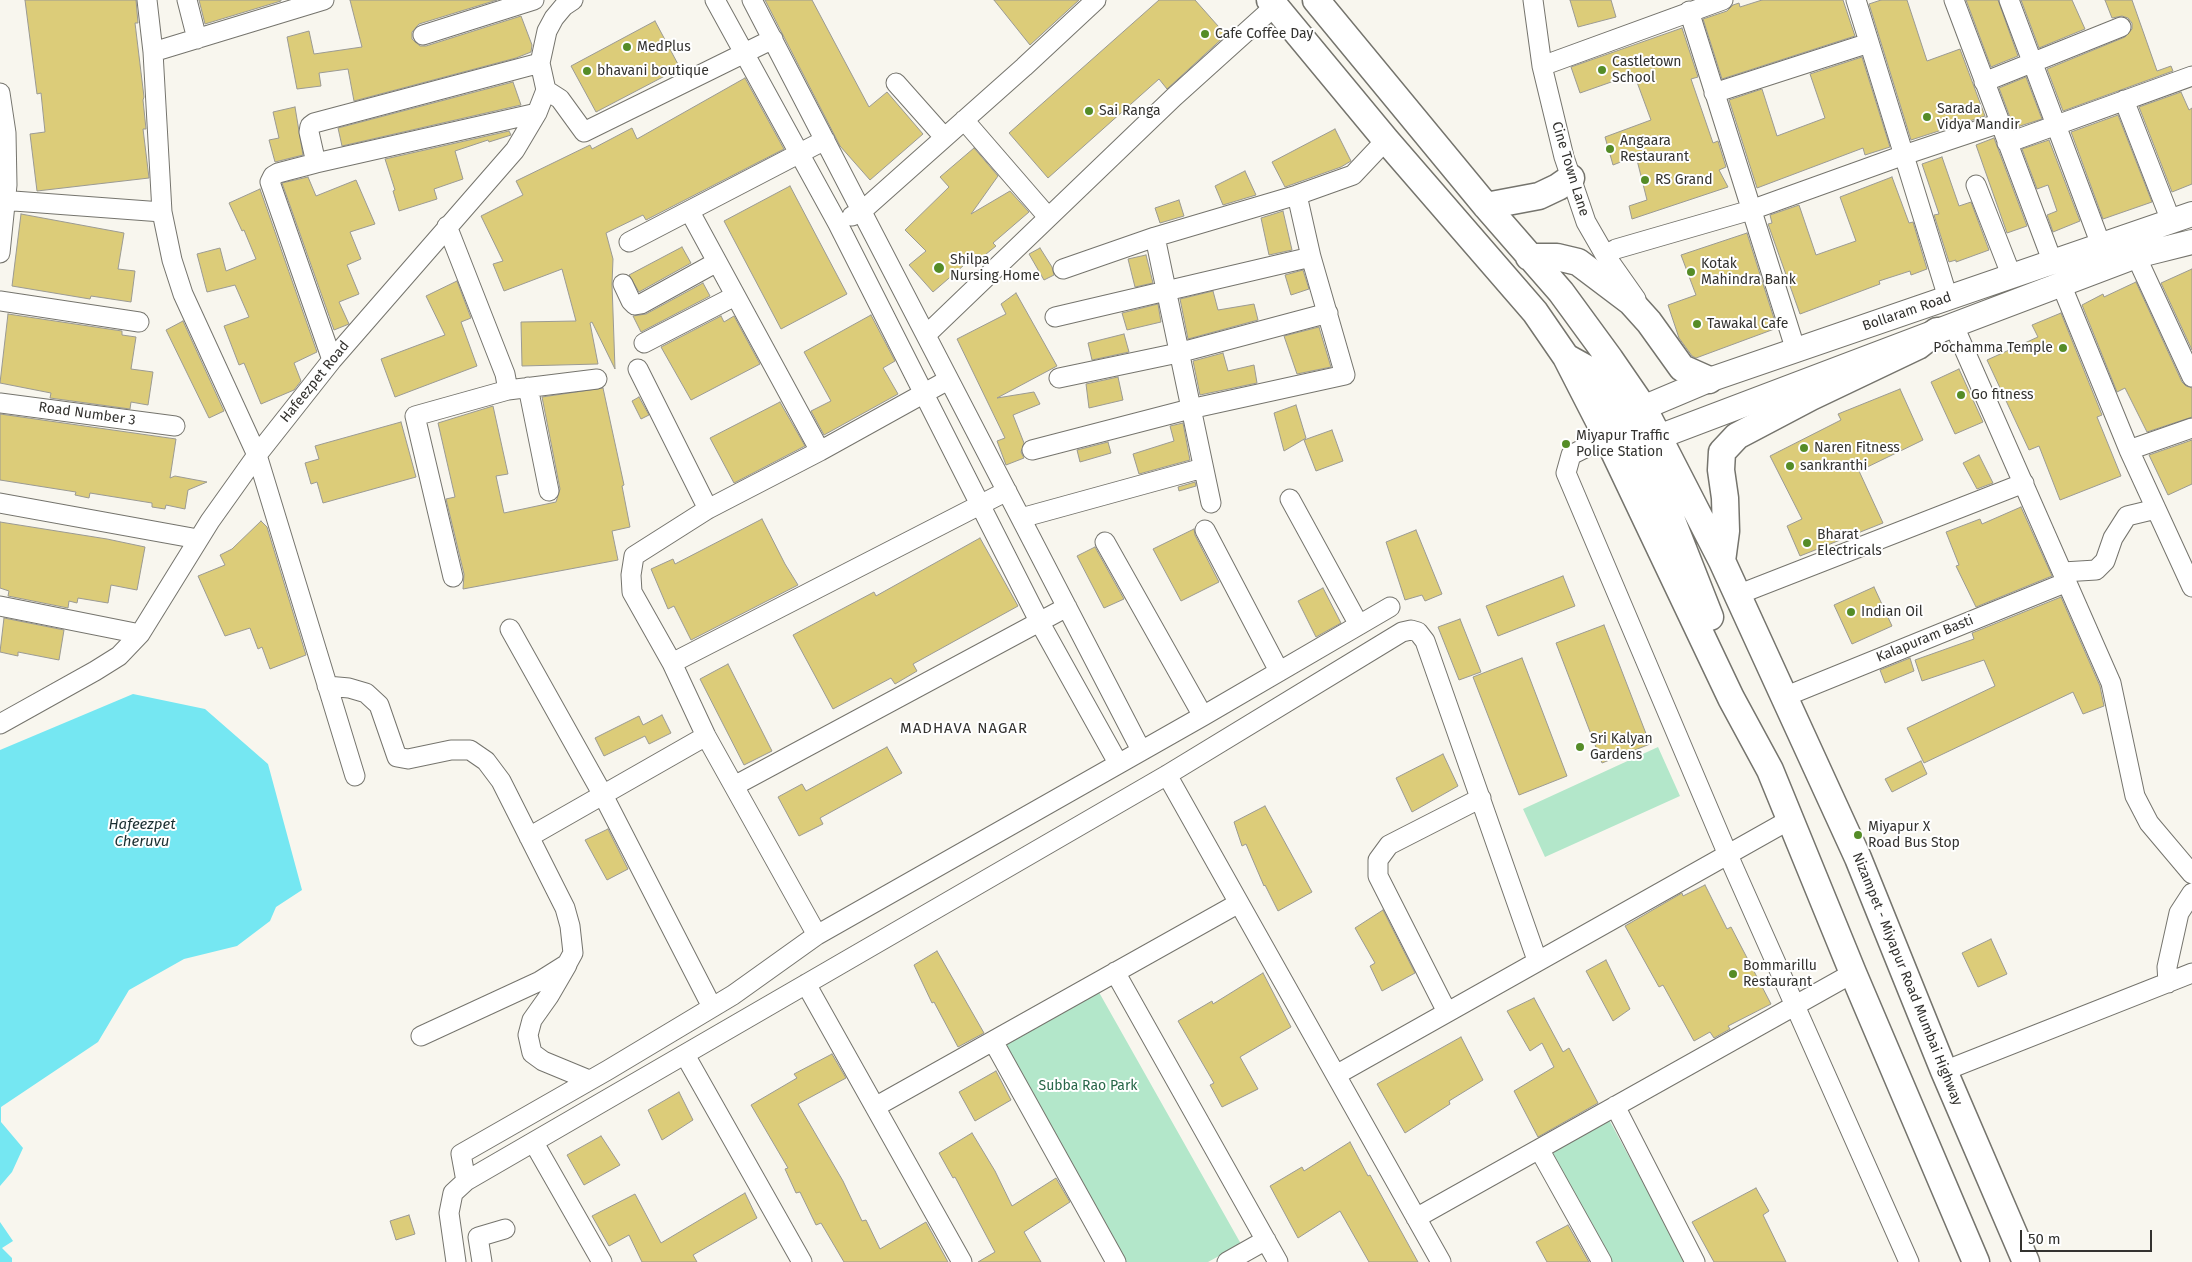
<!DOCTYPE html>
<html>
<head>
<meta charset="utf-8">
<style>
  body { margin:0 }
  #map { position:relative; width:2192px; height:1262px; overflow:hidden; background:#f8f6ee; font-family:"Fira Sans",sans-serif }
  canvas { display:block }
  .scale { position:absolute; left:2020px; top:1230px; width:132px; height:22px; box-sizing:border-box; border:2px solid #33322f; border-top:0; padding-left:6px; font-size:15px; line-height:18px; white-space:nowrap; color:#33322f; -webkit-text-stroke:4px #fff; paint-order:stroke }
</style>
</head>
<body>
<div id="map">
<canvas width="2192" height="1262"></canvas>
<div class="scale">50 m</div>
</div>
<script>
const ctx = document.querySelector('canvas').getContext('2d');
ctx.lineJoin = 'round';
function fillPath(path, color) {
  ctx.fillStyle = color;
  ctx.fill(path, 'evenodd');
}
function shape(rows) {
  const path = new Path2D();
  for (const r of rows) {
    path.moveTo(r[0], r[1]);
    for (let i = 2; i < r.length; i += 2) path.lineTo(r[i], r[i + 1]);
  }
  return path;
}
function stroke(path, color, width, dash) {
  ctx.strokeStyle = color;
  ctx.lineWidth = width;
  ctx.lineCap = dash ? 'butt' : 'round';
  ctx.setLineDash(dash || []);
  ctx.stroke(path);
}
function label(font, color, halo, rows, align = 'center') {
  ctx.font = font + ' "Fira Sans",sans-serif';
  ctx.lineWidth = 4;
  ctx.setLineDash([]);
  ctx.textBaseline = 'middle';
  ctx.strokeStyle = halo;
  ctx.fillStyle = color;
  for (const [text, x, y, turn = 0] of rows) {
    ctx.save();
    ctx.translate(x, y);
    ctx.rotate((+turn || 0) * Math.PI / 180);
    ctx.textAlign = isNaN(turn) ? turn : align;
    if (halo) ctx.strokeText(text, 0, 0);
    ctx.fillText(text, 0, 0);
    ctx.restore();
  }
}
const green = shape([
  [1658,747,1680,796,1545,857,1523,809],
  [1096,987,1241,1244,1208,1262,1124,1262,999,1042],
  [1606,1114,1686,1262,1603,1262,1540,1148]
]);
const water = shape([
  [133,694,205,709,268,764,302,890,276,907,270,921,237,946,184,959,129,990,98,1042,1,1107,1,1122,23,1148,12,1172,0,1186,0,750],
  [0,1222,13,1241,2,1248,12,1258,12,1262,0,1262]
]);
const building = shape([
  [25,0,136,0,138,23,135,23,144,97,143,100,146,129,143,129,149,178,37,191,30,134,45,132,41,93,37,94,25,0],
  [199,0,281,0,281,1,205,24,199,0],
  [350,0,497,0,419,24,412,32,412,39,420,46,426,46,521,16,532,45,531,52,516,58,354,101,348,69,319,73,321,86,297,89,287,37,309,31,314,54,362,47,350,0],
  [765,0,812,0,869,107,887,92,923,134,870,180,840,146,765,0],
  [994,0,1079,0,1030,45,994,0],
  [1159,0,1195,0,1226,35,1167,89,1159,79,1048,178,1009,133,1159,0],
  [1570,0,1611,0,1616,17,1578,27,1570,0],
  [1762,0,1843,0,1855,36,1722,79,1703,19,1727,11,1733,5,1739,3,1740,7,1762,0],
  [1881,0,1907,0,1927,61,1960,49,1985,116,1911,140,1869,4,1881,0],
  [1966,0,1998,0,2018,56,1991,67,1966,0],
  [2021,0,2072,0,2085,29,2039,48,2021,0],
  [2105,0,2132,0,2157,71,2171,66,2173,71,2063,111,2047,69,2125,37,2132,29,2132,23,2128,18,2122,16,2112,18,2105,0],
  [655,21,680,68,596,112,571,66,655,21],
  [1682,28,1698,77,1691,79,1713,143,1718,141,1726,167,1719,170,1728,187,1632,219,1629,206,1647,200,1636,156,1613,165,1605,137,1651,120,1634,74,1580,93,1571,67,1682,28],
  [1862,57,1890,147,1865,155,1863,148,1757,188,1729,100,1762,89,1777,136,1825,118,1810,74,1862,57],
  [2026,77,2042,119,2014,128,1999,88,2026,77],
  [745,78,784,149,646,220,643,215,606,233,613,259,612,284,615,369,592,322,590,323,598,364,522,366,521,322,576,321,562,269,504,291,493,264,503,261,481,216,523,195,516,181,590,145,592,149,632,128,637,139,745,78],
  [513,82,521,105,342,146,338,128,513,82],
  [2181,92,2189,110,2192,108,2192,184,2172,192,2139,107,2181,92],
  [295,107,303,155,275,162,269,140,279,138,273,112,295,107],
  [2118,115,2152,202,2103,219,2071,132,2118,115],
  [1335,129,1351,161,1341,167,1285,187,1272,162,1335,129],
  [509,131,511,135,489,142,488,140,455,151,463,179,434,189,437,199,399,211,393,191,395,190,385,159,509,131],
  [1994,138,2027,226,2007,233,1976,145,1994,138],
  [2049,140,2080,221,2053,232,2047,215,2057,211,2048,185,2037,189,2022,149,2049,140],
  [974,148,998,176,971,214,1010,191,1029,212,993,243,996,246,975,263,971,259,933,292,909,265,926,251,905,230,949,187,940,177,974,148],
  [1942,157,1959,206,1971,202,1989,250,1956,262,1956,260,1949,262,1934,215,1939,214,1922,164,1942,157],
  [1245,171,1256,195,1223,205,1215,186,1245,171],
  [308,177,316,196,356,180,375,224,350,232,361,259,347,265,359,294,339,302,349,324,334,330,282,183,308,177],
  [1892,177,1909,223,1913,222,1927,269,1911,275,1910,271,1879,281,1880,284,1800,314,1768,224,1772,223,1770,215,1799,205,1816,255,1856,241,1840,197,1892,177],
  [790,186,847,294,781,329,724,221,790,186],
  [260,189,317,352,294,363,301,381,294,390,261,404,244,363,239,365,224,326,249,317,235,285,207,292,197,254,220,248,226,271,256,259,244,230,242,231,229,203,260,189],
  [1179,200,1184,216,1160,223,1155,208,1179,200],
  [1283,211,1292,250,1269,255,1261,218,1283,211],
  [21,214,124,233,118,269,135,271,131,302,91,296,90,299,12,286,21,214],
  [1747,233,1777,328,1696,358,1692,356,1679,338,1668,305,1696,295,1681,255,1747,233],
  [682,247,691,263,639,292,629,275,682,247],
  [1040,248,1052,267,1054,275,1044,280,1029,254,1040,248],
  [1146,255,1153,283,1135,287,1128,259,1146,255],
  [2192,269,2192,350,2161,283,2192,269],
  [1303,270,1309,289,1291,295,1285,275,1303,270],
  [457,281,471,318,461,322,477,366,395,397,381,359,445,335,426,296,457,281],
  [2136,282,2182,382,2186,386,2192,388,2192,417,2147,432,2125,388,2117,392,2082,305,2103,294,2104,297,2136,282],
  [703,283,710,296,641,332,633,316,646,314,703,283],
  [1213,291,1218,310,1254,304,1258,320,1188,339,1180,299,1213,291],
  [1016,293,1057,366,997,398,1034,392,1040,404,1013,415,1024,443,1021,452,1024,458,1006,465,997,441,1005,438,957,339,1006,314,1001,304,1016,293],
  [1158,304,1161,322,1127,330,1122,313,1158,304],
  [2061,313,2102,415,2097,417,2121,476,2060,500,2039,446,2029,450,1987,360,2038,337,2032,325,2061,313],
  [8,314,122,331,122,335,136,337,131,369,153,372,148,405,131,402,130,409,50,398,51,393,0,383,8,314],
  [871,315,895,361,883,368,898,394,824,435,811,411,831,401,804,352,871,315],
  [721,316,724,322,734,316,760,364,691,400,661,347,721,316],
  [183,321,224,411,209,418,166,330,183,321],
  [1319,327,1331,367,1297,374,1284,336,1319,327],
  [1124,334,1129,352,1092,360,1088,343,1124,334],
  [1223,353,1228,371,1254,365,1257,383,1200,395,1193,361,1223,353],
  [1959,369,1983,422,1955,434,1931,382,1959,369],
  [1118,377,1123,400,1089,408,1086,384,1118,377],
  [603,388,624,485,622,486,630,527,612,531,618,560,463,589,464,574,446,499,455,497,438,423,493,406,508,474,496,476,504,513,556,502,560,489,542,397,603,388],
  [1900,389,1923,440,1859,471,1883,523,1800,556,1787,526,1802,519,1770,456,1841,420,1838,414,1900,389],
  [639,397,649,415,641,419,632,401,639,397],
  [780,402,805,446,734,483,710,438,780,402],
  [1296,405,1306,438,1284,451,1274,413,1296,405],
  [0,414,176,439,170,478,175,476,207,482,188,490,185,509,166,505,165,509,152,507,152,503,90,493,89,498,75,495,76,492,0,480,0,414],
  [401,422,416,477,323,503,317,482,311,484,305,463,319,459,315,446,401,422],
  [1183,423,1190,460,1139,474,1133,454,1174,441,1170,426,1183,423],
  [1332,430,1343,461,1316,471,1304,440,1332,430],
  [2192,440,2192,484,2168,495,2149,455,2192,440],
  [1108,442,1111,453,1080,462,1077,450,1108,442],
  [1979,455,1993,483,1977,489,1963,463,1979,455],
  [1195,482,1196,486,1179,491,1178,487,1195,482],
  [2021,507,2052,576,1976,607,1956,566,1959,565,1946,532,1980,519,1982,524,2021,507],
  [762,519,785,564,798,585,691,640,674,606,668,609,651,569,673,559,675,564,762,519],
  [261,521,267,527,306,655,270,669,262,647,258,649,250,628,225,636,198,576,225,565,220,555,232,549,261,521],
  [0,522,107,539,145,547,137,590,111,585,108,603,78,598,77,603,69,601,68,608,8,596,9,591,0,588,0,522],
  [1194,529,1195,535,1219,582,1181,601,1153,549,1194,529],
  [1416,530,1442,594,1425,601,1422,595,1405,600,1386,542,1416,530],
  [980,538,1018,606,913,664,917,671,895,684,891,678,833,709,793,635,874,592,876,596,980,538],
  [1095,547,1124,599,1104,608,1077,556,1095,547],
  [1563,576,1575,606,1498,636,1486,606,1563,576],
  [1874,587,1892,626,1852,644,1834,605,1874,587],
  [1323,588,1341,623,1316,637,1298,601,1323,588],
  [2061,597,2100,686,2104,706,2083,714,2073,692,1924,763,1907,728,1995,686,1984,660,1922,681,1915,660,1974,639,1972,633,2061,597],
  [4,618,64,630,59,660,18,652,18,656,0,652,4,618],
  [1460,619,1481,672,1459,680,1438,627,1460,619],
  [1604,625,1650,744,1602,763,1556,643,1604,625],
  [1522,658,1567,776,1519,795,1473,677,1522,658],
  [1910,658,1914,671,1885,683,1880,670,1910,658],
  [728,664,772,751,744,765,700,679,728,664],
  [662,715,671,733,649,744,645,736,604,756,595,738,639,716,643,725,662,715],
  [887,747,902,773,820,818,823,824,799,836,778,797,802,784,806,791,887,747],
  [1443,754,1458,786,1412,812,1396,778,1443,754],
  [1921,761,1927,774,1892,792,1885,779,1921,761],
  [1265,806,1312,892,1278,911,1265,885,1264,886,1246,844,1242,846,1234,822,1265,806],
  [608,829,628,869,607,880,585,840,608,829],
  [1705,885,1727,929,1731,927,1771,1004,1728,1026,1730,1029,1714,1038,1710,1032,1694,1041,1663,985,1659,987,1625,926,1682,893,1683,896,1705,885],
  [1383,910,1415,973,1382,991,1370,966,1375,963,1355,928,1383,910],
  [1991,939,2007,974,1978,987,1962,953,1991,939],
  [937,951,984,1033,958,1047,934,1002,932,1003,914,965,937,951],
  [1606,960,1630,1009,1613,1021,1586,971,1606,960],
  [1263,973,1291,1027,1240,1057,1258,1089,1222,1107,1210,1085,1214,1083,1178,1021,1212,1001,1213,1004,1263,973],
  [1534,998,1563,1052,1569,1048,1598,1103,1538,1137,1514,1091,1554,1067,1542,1043,1530,1051,1507,1011,1534,998],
  [1461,1037,1483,1080,1449,1101,1450,1104,1405,1133,1377,1084,1461,1037],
  [832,1054,846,1078,798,1104,843,1181,862,1221,866,1220,880,1249,926,1222,948,1262,844,1262,821,1223,816,1225,800,1192,796,1193,785,1169,788,1168,751,1105,797,1078,794,1074,832,1054],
  [996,1071,1011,1100,975,1121,959,1092,996,1071],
  [679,1092,693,1120,662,1140,648,1110,679,1092],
  [972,1133,995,1171,1012,1206,1056,1178,1070,1202,1024,1232,1041,1262,978,1262,995,1252,955,1177,953,1178,939,1153,972,1133],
  [601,1136,620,1165,584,1185,567,1155,601,1136],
  [1350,1142,1368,1176,1370,1175,1418,1262,1369,1262,1340,1211,1298,1238,1270,1186,1302,1167,1304,1171,1350,1142],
  [1756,1188,1769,1211,1763,1215,1786,1262,1714,1262,1692,1222,1756,1188],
  [745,1193,757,1218,693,1255,697,1262,642,1262,629,1235,609,1246,592,1216,635,1194,661,1243,745,1193],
  [409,1215,415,1234,396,1240,390,1221,409,1215],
  [1568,1225,1589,1262,1547,1262,1536,1242,1568,1225]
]);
const minor = shape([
  [147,0,153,52,162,212,172,260,183,294,257,455,355,776],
  [187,0,197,39],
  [715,0,838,224,1040,623,1118,763],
  [752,0,1141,750],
  [1533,0,1542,66,1564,157,1586,222,1605,255,1636,299],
  [1856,0,1948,298],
  [1954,0,2053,263],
  [2009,0,2101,245],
  [1689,11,1796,351],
  [423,35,534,0],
  [153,52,324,0],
  [1542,66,1723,0],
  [1984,82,2121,27],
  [896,83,944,137],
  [546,90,560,99,584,132,773,39],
  [0,93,6,133,7,185,0,253],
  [1714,93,1869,43],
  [2124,100,2171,221],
  [964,120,1048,217],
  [2007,143,2192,76],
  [316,163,537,113],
  [1976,185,2012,277],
  [0,200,162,212],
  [690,212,820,451],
  [852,216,862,211,1024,67,1096,0],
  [447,226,505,374,508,390],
  [1155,237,1211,503],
  [629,242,825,140],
  [1605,255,1616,249,1751,210,1904,155,2000,123],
  [2136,256,2192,377],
  [1063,269,1155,237,1297,195,1353,175,1386,140],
  [623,284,631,301,635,305,641,304,717,262],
  [2061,284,2129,450,2192,587],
  [0,301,139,322],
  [1055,317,1311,257],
  [1954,326,2111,683,2135,796,2149,823,2192,874],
  [926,335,1174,97,1275,6],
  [644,343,735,296],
  [332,360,270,182,273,176,278,173,316,163,309,132,310,126,314,123,540,63],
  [638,369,708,509],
  [1059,378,1178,353,1328,313],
  [528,387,549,491],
  [0,403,175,426],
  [1607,437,1571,455,1566,473,1728,855,1909,1262],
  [1032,450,1190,409,1345,375,1311,257,1297,195],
  [2129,450,2192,428],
  [1290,499,1359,625],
  [0,503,198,539],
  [1021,518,1203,468],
  [1205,530,1279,671],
  [1105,542,1203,716],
  [2063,572,2096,570,2105,561,2113,538,2127,516,2156,509],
  [453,577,415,416,508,390,597,379],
  [1737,595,2024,483],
  [0,606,140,634],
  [510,629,603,795,712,1007],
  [672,663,1007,491],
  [327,686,349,688,366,693,379,705,397,757,408,759,451,750,470,750,486,761,501,781,565,908,570,926,573,953,567,964,540,981,421,1036],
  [1784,697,2067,582],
  [0,724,95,671,119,656,140,634,210,521,257,455,332,360,515,150,537,113,546,90,540,63,547,31,554,18,564,6,573,0],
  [1167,775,1441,1262],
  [734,786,1067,607],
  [529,837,706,736],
  [817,935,1203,716,1390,607],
  [567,965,549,996,532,1020,528,1035,532,1053,543,1061,589,1080],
  [1115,972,1278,1262],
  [2168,983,2167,967,2179,913,2192,893],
  [806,984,962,1262],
  [1447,1012,1378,876,1378,860,1389,845,1481,798],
  [993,1041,1116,1262],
  [685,1055,802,1262],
  [1944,1071,2192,973],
  [1336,1075,1791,819],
  [1615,1106,1695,1262],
  [875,1107,1239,903],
  [534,1143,602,1262],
  [1539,1149,1602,1262],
  [466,1181,461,1154,608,1070,733,995,817,935,706,736,672,663,632,592,631,575,634,556,708,509,820,451,948,380],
  [1416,1218,1853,973],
  [456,1262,449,1213,453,1193,466,1181,1167,775,1402,632,1411,630,1418,632,1425,641,1537,960],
  [482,1262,478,1237,505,1229],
  [1227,1262,1266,1240]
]);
const major = shape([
  [1626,415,1709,380,2192,214],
  [1640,444,2136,256,2192,242]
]);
const highway = shape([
  [1270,0,1386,140,1535,312,1566,357,1607,437,1731,698,1770,770,1853,973,1976,1262],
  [1316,0,1486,206,1561,292,1610,359,1643,407,1722,561,1858,858,1944,1071,2026,1262],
  [1486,206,1539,196,1558,187,1571,178],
  [1529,257,1557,257,1578,262,1631,302,1649,322,1682,368,1709,380],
  [1566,357,1602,377,1625,415,1662,495,1710,617],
  [1722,561,1726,531,1725,498,1721,470,1722,452,1737,436,1811,397,1918,346,1937,331]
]);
const markers = [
  [1205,34,5,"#558c27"],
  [627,47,5,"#558c27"],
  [1602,70,5,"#558c27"],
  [587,71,5,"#558c27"],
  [1089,111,5,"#558c27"],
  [1927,117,5,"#558c27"],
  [1610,149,5,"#558c27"],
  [1645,180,5,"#558c27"],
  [939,268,6,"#558c27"],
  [1691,272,5,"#558c27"],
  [1697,324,5,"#558c27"],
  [2063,348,5,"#558c27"],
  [1961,395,5,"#558c27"],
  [1566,444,5,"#558c27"],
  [1804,448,5,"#558c27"],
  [1790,466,5,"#558c27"],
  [1807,543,5,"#558c27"],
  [1851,612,5,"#558c27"],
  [1580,747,5,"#558c27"],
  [1858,835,5,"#558c27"],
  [1733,974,5,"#558c27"]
];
const poiNames = [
  ["Cafe Coffee Day",1215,34],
  ["MedPlus",637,47],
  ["Castletown",1612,62],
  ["School",1612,78],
  ["bhavani boutique",597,71],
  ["Sarada",1937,109],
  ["Vidya Mandir",1937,125],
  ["Sai Ranga",1099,111],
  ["Angaara",1620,141],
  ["Restaurant",1620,157],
  ["RS Grand",1655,180],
  ["Shilpa",950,260],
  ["Nursing Home",950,276],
  ["Kotak",1701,264],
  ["Mahindra Bank",1701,280],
  ["Tawakal Cafe",1707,324],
  ["Pochamma Temple",2053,348,"right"],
  ["Go fitness",1971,395],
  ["Miyapur Traffic",1576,436],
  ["Police Station",1576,452],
  ["Naren Fitness",1814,448],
  ["sankranthi",1800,466],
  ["Bharat",1817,535],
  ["Electricals",1817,551],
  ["Indian Oil",1861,612],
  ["Sri Kalyan",1590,739],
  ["Gardens",1590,755],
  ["Miyapur X",1868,827],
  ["Road Bus Stop",1868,843],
  ["Bommarillu",1743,966],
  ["Restaurant",1743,982]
];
const streetNames = [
  ["Cine Town Lane",1570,169,73],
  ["Bollaram Road",1907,312,-19],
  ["Hafeezpet Road",315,382,-51],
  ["Road Number 3",87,414,8],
  ["Kalapuram Basti",1925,639,-22],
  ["Nizampet - Miyapur Road Mumbai Highway",1907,979,68]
];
const parkNames = [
  ["Subba Rao Park",1088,1086]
];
const neighbourhoodNames = [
  ["MADHAVA NAGAR",964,729]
];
const waterNames = [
  ["Hafeezpet",142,825],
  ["Cheruvu",142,842]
];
fillPath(green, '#b3e7ca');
fillPath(water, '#75e7f2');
fillPath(building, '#dccc79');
stroke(building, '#9b9a93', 1);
stroke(minor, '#75746d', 21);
stroke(major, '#75746d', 26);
stroke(highway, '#75746d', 29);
stroke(minor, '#fff', 19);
stroke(major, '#fff', 24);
stroke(highway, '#fff', 26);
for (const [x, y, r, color] of markers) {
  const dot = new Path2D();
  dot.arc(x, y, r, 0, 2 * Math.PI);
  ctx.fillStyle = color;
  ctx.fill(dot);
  stroke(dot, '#fff', 2);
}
label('14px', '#33322f', '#fff', poiNames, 'left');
label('14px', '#33322f', '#fff', streetNames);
label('14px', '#276648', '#fff', parkNames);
ctx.letterSpacing = '1px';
label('15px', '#33322f', '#fff', neighbourhoodNames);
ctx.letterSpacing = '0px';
label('italic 15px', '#1a2f31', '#fff', waterNames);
</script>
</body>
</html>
